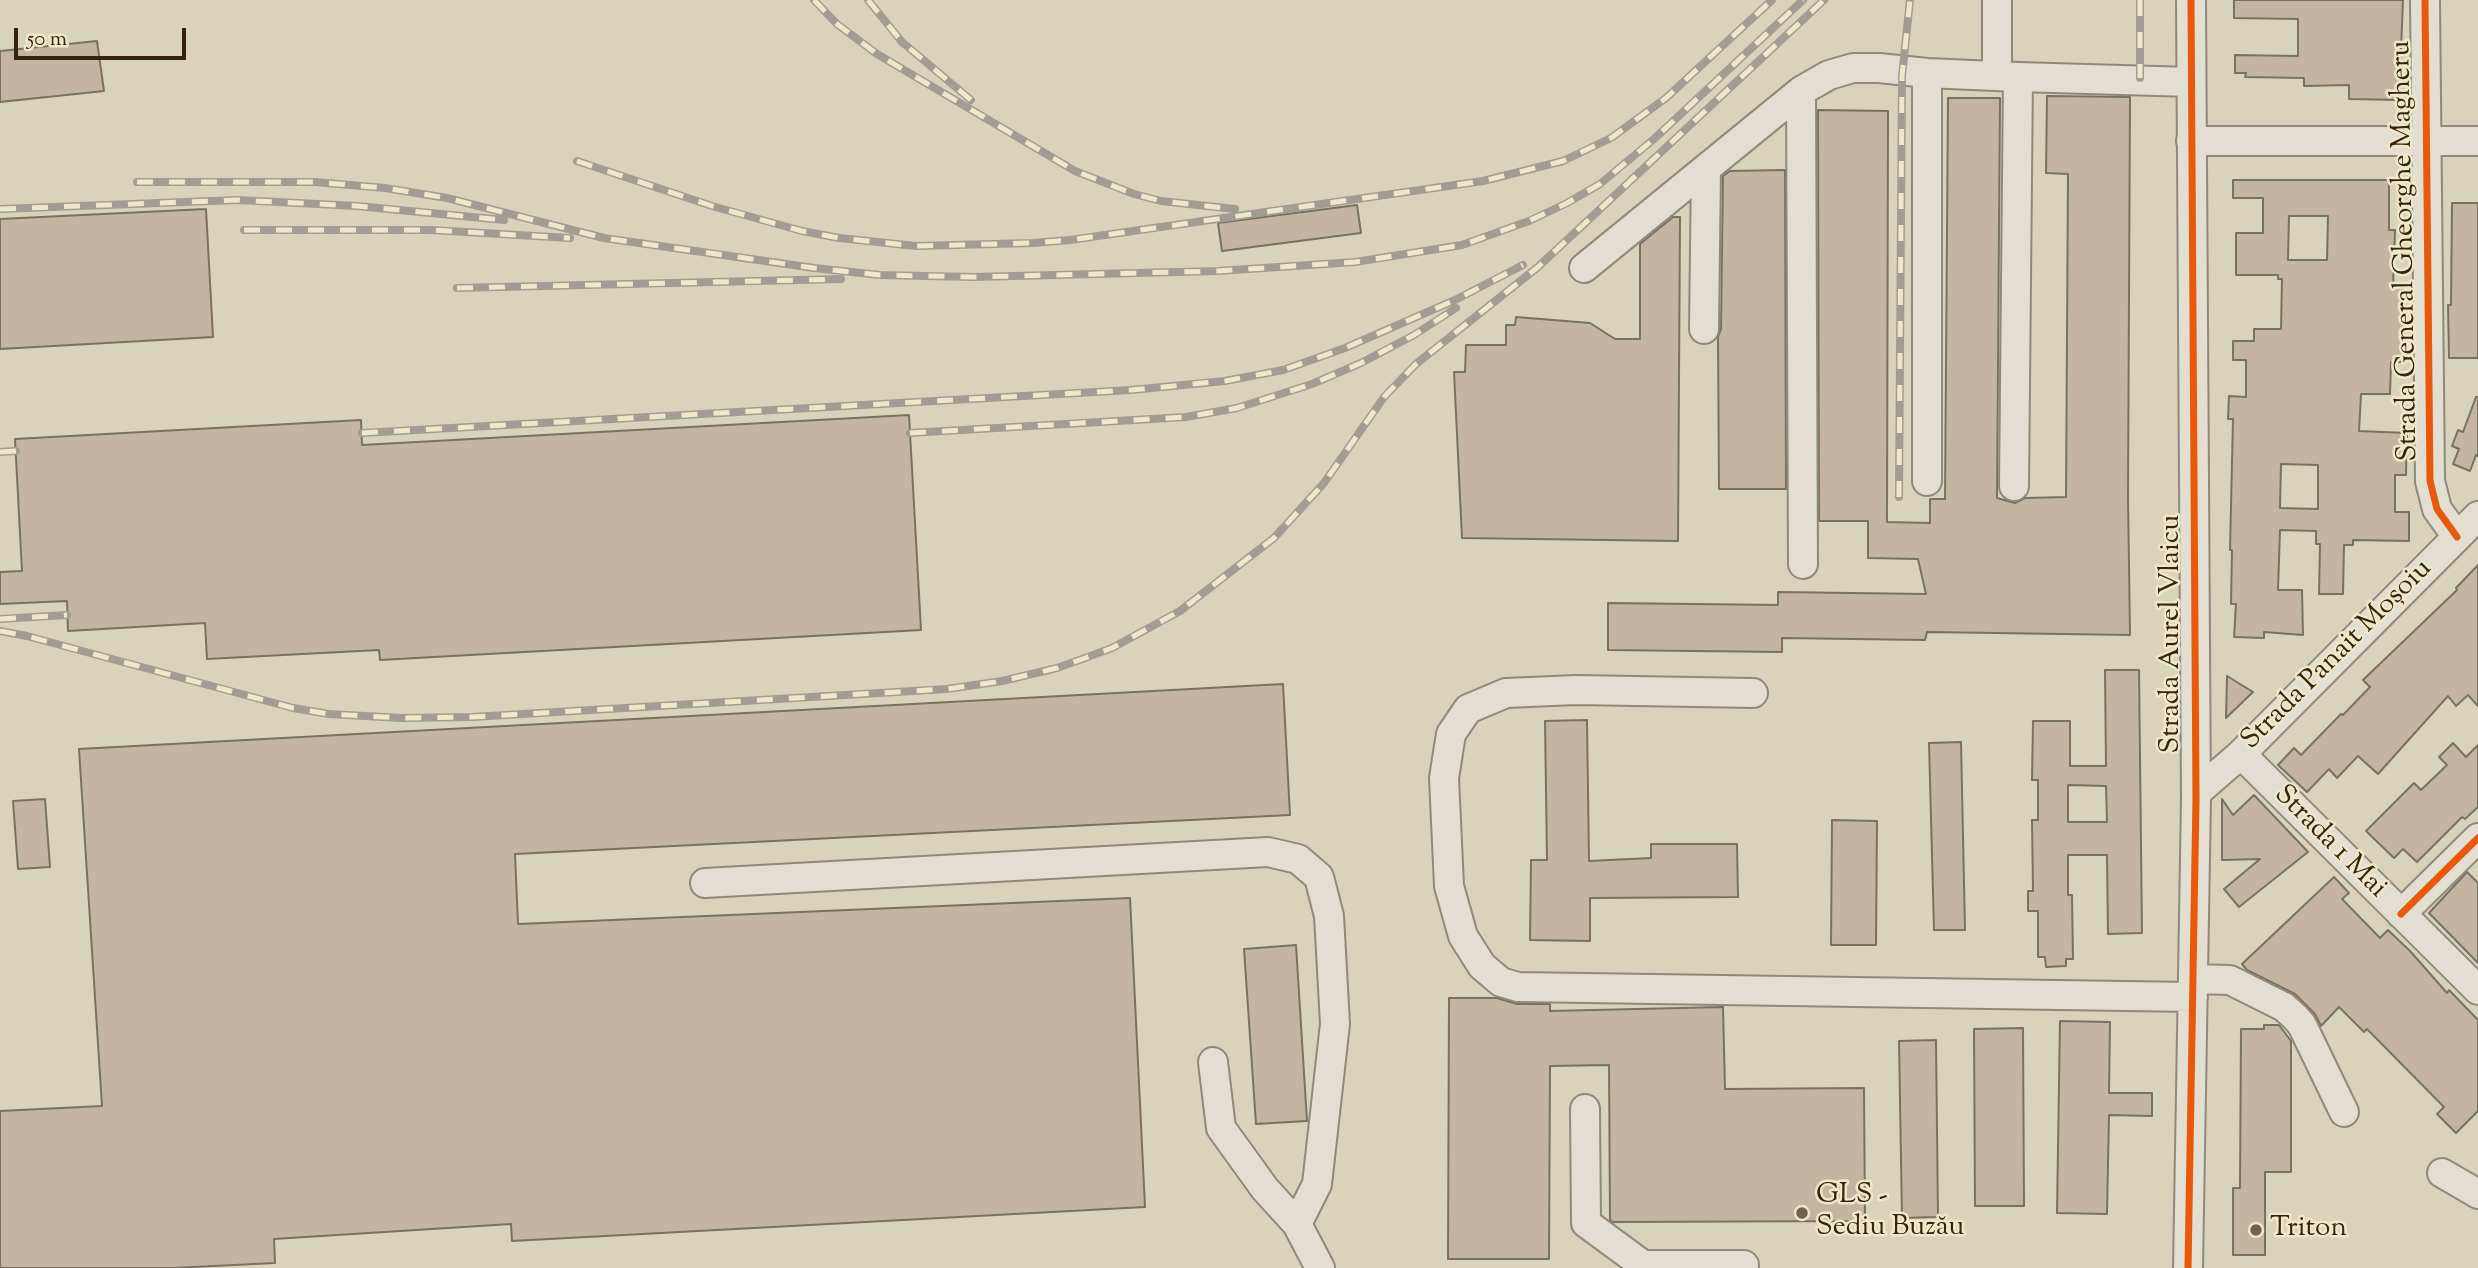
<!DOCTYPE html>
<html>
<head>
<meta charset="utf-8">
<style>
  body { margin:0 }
  #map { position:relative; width:2478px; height:1268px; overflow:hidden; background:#dad3bb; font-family:"Sorts Mill Goudy",serif }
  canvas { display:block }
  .scale { position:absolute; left:14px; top:28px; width:172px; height:32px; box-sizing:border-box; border:4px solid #35230d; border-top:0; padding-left:9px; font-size:21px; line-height:24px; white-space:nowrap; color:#35230d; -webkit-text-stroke:5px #efe7ca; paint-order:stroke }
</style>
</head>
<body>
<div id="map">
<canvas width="2478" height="1268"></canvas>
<div class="scale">50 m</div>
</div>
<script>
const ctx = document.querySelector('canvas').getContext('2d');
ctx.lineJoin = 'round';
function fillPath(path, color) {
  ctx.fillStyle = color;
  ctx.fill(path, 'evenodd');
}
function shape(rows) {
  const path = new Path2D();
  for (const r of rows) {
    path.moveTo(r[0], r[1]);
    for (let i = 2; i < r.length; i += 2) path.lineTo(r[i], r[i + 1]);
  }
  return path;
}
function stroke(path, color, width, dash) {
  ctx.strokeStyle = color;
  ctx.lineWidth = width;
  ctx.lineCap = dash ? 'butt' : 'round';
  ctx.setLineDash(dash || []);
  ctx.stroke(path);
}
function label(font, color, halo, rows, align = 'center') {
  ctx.font = font + ' "Sorts Mill Goudy",serif';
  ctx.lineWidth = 5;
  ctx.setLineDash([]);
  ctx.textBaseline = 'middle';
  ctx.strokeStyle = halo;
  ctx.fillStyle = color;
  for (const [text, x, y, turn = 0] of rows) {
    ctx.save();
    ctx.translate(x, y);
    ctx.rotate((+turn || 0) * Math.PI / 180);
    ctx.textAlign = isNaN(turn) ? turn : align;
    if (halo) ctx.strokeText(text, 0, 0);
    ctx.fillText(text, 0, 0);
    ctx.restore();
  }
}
const building = shape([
  [2234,0,2403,0,2399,100,2349,99,2349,85,2304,86,2304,78,2245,77,2246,73,2235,73,2235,55,2298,56,2298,19,2234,18,2234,0],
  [97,41,104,91,0,102,0,51,97,41],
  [2047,96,2130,97,2128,496,2130,635,1927,632,1925,640,1782,638,1782,652,1608,650,1608,603,1778,605,1778,592,1926,594,1918,559,1868,558,1868,521,1819,521,1818,110,1888,111,1887,522,1930,523,1930,499,1945,499,1948,98,2000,98,1997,498,2015,503,2025,498,2066,497,2068,174,2046,173,2047,96],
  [1785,170,1786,489,1719,489,1718,337,1721,329,1723,176,1730,171,1785,170],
  [2233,180,2389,180,2389,230,2395,230,2393,287,2402,287,2404,362,2391,362,2390,394,2361,394,2359,431,2407,433,2406,475,2395,475,2395,512,2409,512,2409,541,2353,540,2353,545,2344,545,2343,594,2319,594,2320,544,2316,544,2316,531,2280,530,2278,590,2302,590,2303,635,2264,632,2264,638,2234,637,2236,604,2231,604,2232,550,2230,550,2233,419,2228,419,2229,396,2246,397,2246,360,2233,360,2233,341,2254,341,2254,329,2281,329,2282,279,2278,279,2278,275,2236,275,2236,233,2263,233,2263,198,2233,198,2233,180],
  [2289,216,2328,216,2327,260,2288,260,2289,216],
  [2281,464,2318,465,2318,509,2280,508,2281,464],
  [2452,203,2478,203,2478,358,2449,358,2448,305,2451,305,2452,203],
  [1357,205,1361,233,1222,251,1218,223,1357,205],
  [206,209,213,337,0,349,0,219,206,209],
  [1673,217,1680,217,1678,541,1462,538,1454,372,1465,372,1466,345,1506,345,1506,325,1515,325,1516,317,1590,323,1615,339,1640,339,1640,244,1673,217],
  [2476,397,2478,397,2478,456,2476,455,2470,471,2453,464,2459,449,2452,446,2458,430,2463,432,2476,397],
  [909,415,921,630,380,660,379,650,207,659,205,623,68,631,67,601,0,604,0,572,22,571,15,439,361,420,362,445,909,415],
  [2478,565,2478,706,2468,695,2456,706,2448,696,2378,774,2358,756,2337,778,2329,769,2307,792,2278,765,2294,748,2301,755,2341,714,2343,715,2370,687,2363,680,2457,590,2456,588,2478,565],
  [2105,670,2139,670,2142,933,2108,934,2107,855,2068,855,2068,895,2072,895,2073,959,2066,959,2066,966,2046,967,2045,957,2038,957,2038,911,2028,911,2028,891,2033,891,2032,820,2038,820,2038,780,2032,780,2033,721,2070,721,2070,766,2106,766,2105,670],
  [2068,785,2106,786,2107,822,2068,822,2068,785],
  [2227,676,2253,692,2226,718,2227,676],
  [1283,684,1290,815,515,854,518,924,1130,898,1145,1207,512,1241,511,1224,274,1239,275,1263,173,1268,0,1268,0,1111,102,1106,79,749,1283,684],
  [1587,720,1589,861,1651,858,1651,844,1737,844,1738,897,1590,898,1590,941,1530,940,1531,860,1547,860,1545,721,1587,720],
  [1961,742,1965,930,1934,930,1929,743,1961,742],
  [2453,743,2466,757,2478,745,2478,807,2465,819,2462,817,2417,862,2403,849,2394,858,2366,831,2414,783,2421,790,2447,765,2439,757,2453,743],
  [2254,795,2308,852,2239,907,2224,889,2260,859,2222,860,2222,799,2233,815,2254,795],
  [45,799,50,867,18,869,13,801,45,799],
  [1832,820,1877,821,1876,945,1831,945,1832,820],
  [2467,872,2478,883,2478,963,2429,913,2467,872],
  [2334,877,2349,893,2342,899,2380,938,2388,930,2410,951,2447,993,2449,990,2478,1020,2478,1111,2456,1133,2437,1114,2444,1107,2367,1029,2364,1032,2339,1007,2321,1026,2315,1014,2295,994,2247,970,2242,964,2334,877],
  [1296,945,1307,1121,1256,1124,1244,949,1296,945],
  [1449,998,1497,998,1517,1004,1550,1004,1550,1011,1723,1007,1725,1089,1864,1088,1865,1221,1612,1222,1610,1220,1609,1065,1550,1066,1549,1259,1448,1259,1449,998],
  [2060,1021,2110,1022,2109,1093,2152,1093,2152,1116,2109,1115,2107,1214,2057,1213,2060,1021],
  [2264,1025,2279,1025,2291,1041,2291,1172,2265,1172,2265,1255,2233,1255,2233,1188,2240,1188,2241,1029,2264,1029,2264,1025],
  [2023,1028,2024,1206,1975,1206,1974,1029,2023,1028],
  [1936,1040,1938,1217,1902,1218,1899,1041,1936,1040]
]);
const minor = shape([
  [1997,0,1997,76],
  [2425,0,2430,481,2437,509,2457,537],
  [1927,73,1927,481],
  [1801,91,1803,564],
  [2191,141,2478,141],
  [1584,268,1801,91,1829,75,1853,68,1879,68,1927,73,2018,77,2191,82],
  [1704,329,1706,169],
  [2014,486,2018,77],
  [1753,693,1576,690,1506,693,1468,709,1451,734,1444,778,1449,886,1463,936,1482,966,1501,982,1518,987,2193,997],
  [2241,754,2478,990],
  [2196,793,2241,754,2478,516],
  [705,883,1268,852,1298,859,1319,877,1329,916,1335,1024,1317,1184,1297,1224],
  [2401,914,2478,838],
  [2193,979,2230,980,2284,1007,2295,1017,2302,1025,2344,1112],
  [1213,1062,1221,1128,1265,1189,1297,1224,1320,1268],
  [1585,1109,1586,1223,1643,1265,1643,1268],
  [2442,1173,2478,1194],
  [1643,1265,1744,1265],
  [2188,1268,2196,799,2191,0]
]);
const rail = shape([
  [814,0,837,24,877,54,1075,171,1134,194,1161,201,1235,209],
  [868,0,902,42,971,100],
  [2140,0,2140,78],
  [577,161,712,206,802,231,839,238,916,246,1033,243,1070,240,1483,181,1563,161,1611,138,1666,98,1772,0],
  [137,182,315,182,385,188,447,198,604,238,814,268,880,275,974,277,1218,271,1355,262,1462,245,1529,221,1567,203,1600,184,1654,139,1803,0],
  [0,209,238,200,357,206,504,220],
  [244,230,431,230,570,238],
  [457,288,841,279],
  [362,433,1131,390,1225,381,1283,370,1345,348,1455,300,1523,265],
  [910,433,1186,417,1237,408,1312,384,1361,363,1414,335,1456,308],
  [0,452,16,451],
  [1899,497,1902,76,1910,0],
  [0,619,67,615],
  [0,631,27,636,293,708,329,714,401,718,472,717,947,689,1002,681,1057,668,1085,658,1112,648,1180,611,1274,538,1324,483,1384,397,1416,364,1538,267,1824,0]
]);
const cycleway = shape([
  [2425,0,2430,481,2437,509,2457,537],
  [2401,914,2478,838],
  [2188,1268,2196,799,2191,0]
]);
const markers = [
  [1802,1213,7,"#6f614a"],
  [2256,1230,7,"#6f614a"]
];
const streetNames = [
  ["Strada General Gheorghe Magheru",2407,251,-91],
  ["Strada Aurel Vlaicu",2173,634,-90],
  ["Strada Panait Moșoiu",2338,656,-45],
  ["Strada 1 Mai",2329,843,45]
];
const poiNames = [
  ["GLS -",1816,1197],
  ["Sediu Buzău",1816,1229],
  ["Triton",2270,1230]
];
fillPath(building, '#c5b4a1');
stroke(building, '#787262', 2);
stroke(minor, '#90897a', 32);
stroke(minor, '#e2ded2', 28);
stroke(rail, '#a29d92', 8);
stroke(rail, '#efe7ca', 5, [16]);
stroke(cycleway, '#e8590c', 7);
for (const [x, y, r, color] of markers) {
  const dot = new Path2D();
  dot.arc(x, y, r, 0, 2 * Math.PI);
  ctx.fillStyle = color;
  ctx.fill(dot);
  stroke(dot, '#efe7ca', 2.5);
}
label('28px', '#35230d', '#efe7ca', streetNames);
label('28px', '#35230d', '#efe7ca', poiNames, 'left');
</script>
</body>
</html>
